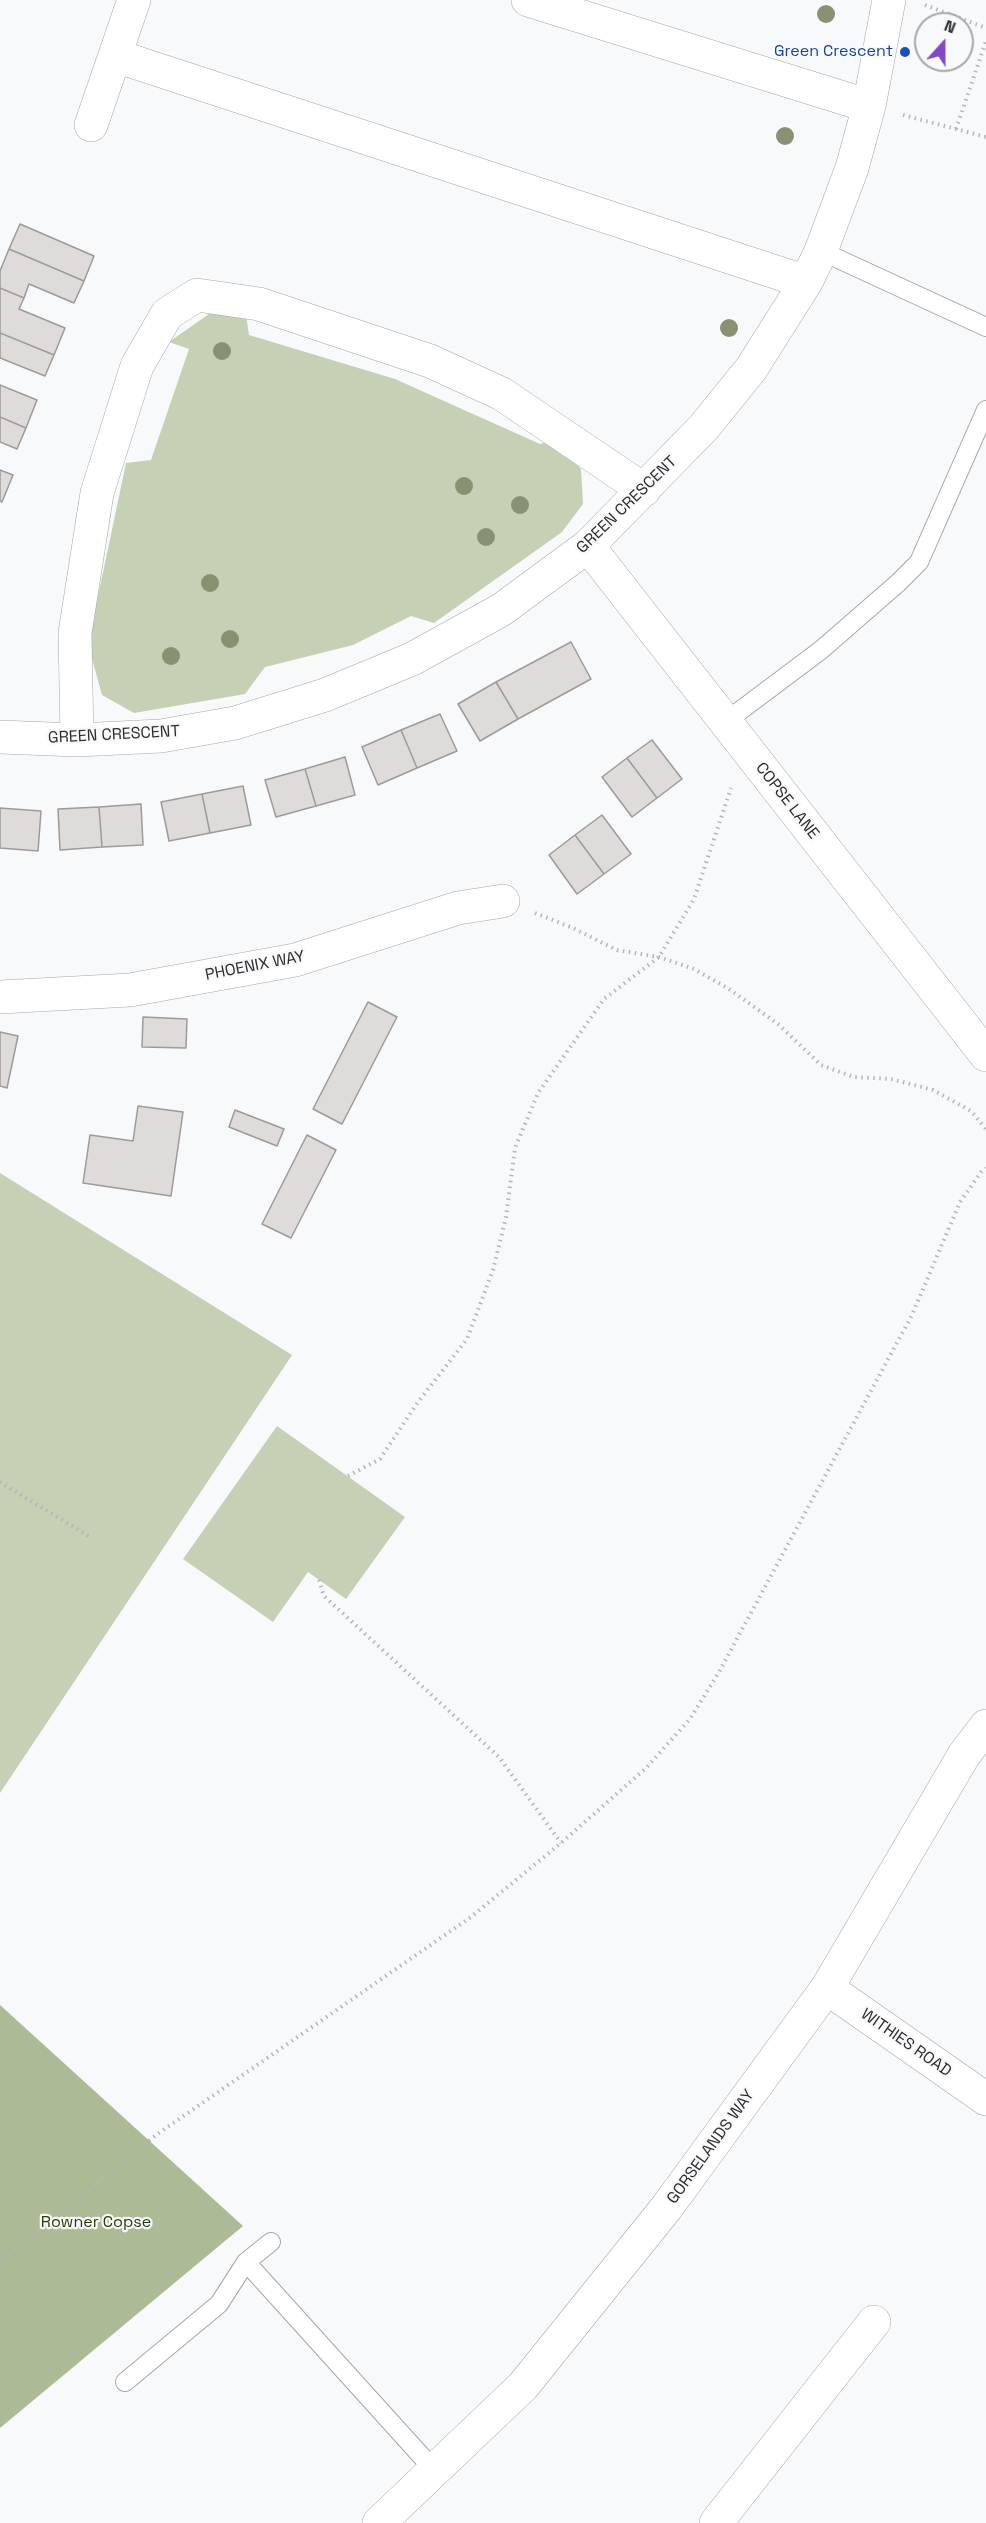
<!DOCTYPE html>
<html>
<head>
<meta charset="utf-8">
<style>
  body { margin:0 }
  #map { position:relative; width:986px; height:2523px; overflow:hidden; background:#f8f9fb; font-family:"Space Grotesk",sans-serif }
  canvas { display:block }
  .north { position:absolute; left:914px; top:12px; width:60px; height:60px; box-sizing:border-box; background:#f8f9fb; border:2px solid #a6a7a8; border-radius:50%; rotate:21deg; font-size:16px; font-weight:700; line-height:24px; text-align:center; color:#2b2b2c }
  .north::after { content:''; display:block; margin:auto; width:21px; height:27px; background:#804ac2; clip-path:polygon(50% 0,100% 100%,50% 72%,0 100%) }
</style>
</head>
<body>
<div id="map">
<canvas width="986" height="2523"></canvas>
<div class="north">N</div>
</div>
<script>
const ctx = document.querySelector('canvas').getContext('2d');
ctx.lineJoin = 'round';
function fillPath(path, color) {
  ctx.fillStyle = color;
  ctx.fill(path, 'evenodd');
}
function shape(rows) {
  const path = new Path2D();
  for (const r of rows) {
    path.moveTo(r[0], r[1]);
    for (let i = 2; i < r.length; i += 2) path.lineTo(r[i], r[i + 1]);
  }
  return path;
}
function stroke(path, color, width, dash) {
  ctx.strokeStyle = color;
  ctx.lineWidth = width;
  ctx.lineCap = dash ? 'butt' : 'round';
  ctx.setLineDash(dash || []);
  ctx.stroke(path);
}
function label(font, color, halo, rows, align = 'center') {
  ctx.font = font + ' "Space Grotesk",sans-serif';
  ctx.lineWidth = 4.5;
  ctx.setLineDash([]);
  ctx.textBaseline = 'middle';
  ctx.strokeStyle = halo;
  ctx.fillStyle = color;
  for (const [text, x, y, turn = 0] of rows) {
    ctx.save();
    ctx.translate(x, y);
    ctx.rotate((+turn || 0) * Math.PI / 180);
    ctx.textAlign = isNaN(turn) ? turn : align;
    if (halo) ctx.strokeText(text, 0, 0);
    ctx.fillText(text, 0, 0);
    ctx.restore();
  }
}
const green = shape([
  [209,314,246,315,249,335,395,379,540,444,552,440,581,469,583,504,562,532,434,623,411,616,353,645,265,667,245,694,134,713,102,695,88,644,126,463,151,460,189,349,169,342],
  [0,1173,292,1355,0,1793],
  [277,1426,405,1517,346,1599,308,1572,273,1622,183,1559]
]);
const forest = shape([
  [0,2005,243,2226,0,2428]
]);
const building = shape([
  [20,224,94,256,84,281,9,249,20,224],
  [9,249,84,281,74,303,29,284,24,298,0,288,0,271,9,249],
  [0,288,24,298,19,309,65,328,54,355,0,333,0,288],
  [0,333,54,355,45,376,0,358,0,333],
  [0,385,37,400,26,428,0,417,0,385],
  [0,417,26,428,17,449,0,442,0,417],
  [0,470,13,475,2,502,0,501,0,470],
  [571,642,591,679,518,719,496,682,571,642],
  [496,682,518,719,480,741,458,704,496,682],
  [440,714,457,751,417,768,401,730,440,714],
  [401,730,417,768,378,785,362,747,401,730],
  [652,740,682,779,657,798,627,758,652,740],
  [345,757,355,795,316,806,305,769,345,757],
  [627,758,657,798,632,817,602,777,627,758],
  [305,769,316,806,276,817,265,780,305,769],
  [243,786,251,825,210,833,202,794,243,786],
  [202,794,210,833,169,841,161,802,202,794],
  [141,804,143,845,102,847,99,807,141,804],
  [99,807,102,847,60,850,58,809,99,807],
  [0,808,41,811,38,851,0,848,0,808],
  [602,815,631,854,604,874,575,835,602,815],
  [575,835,604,874,577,894,549,855,575,835],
  [368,1002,397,1017,342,1124,313,1109,368,1002],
  [143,1017,187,1019,186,1048,142,1047,143,1017],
  [0,1032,18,1036,7,1088,0,1086,0,1032],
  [138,1106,183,1112,171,1196,83,1183,90,1135,133,1141,138,1106],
  [235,1110,284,1129,277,1146,229,1127,235,1110],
  [307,1135,336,1150,291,1238,262,1224,307,1135]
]);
const path = shape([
  [925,5,986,28],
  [903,115,986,137],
  [956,129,986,41],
  [535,913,573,928,617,950,659,957,694,969,729,989,778,1024,821,1065,854,1077,891,1079,933,1090,971,1111,986,1129],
  [348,1476,380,1459,418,1402,467,1339,493,1270,506,1217,515,1148,538,1093,604,999,659,957,694,899,731,788],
  [0,1482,90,1537],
  [319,1580,324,1596,499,1757,561,1843],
  [0,2262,156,2135,471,1917,561,1843,646,1768,690,1719,719,1672,912,1315,960,1202,981,1172,986,1168]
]);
const lane = shape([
  [821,251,986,327],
  [725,722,821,650,898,583,919,562,986,410],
  [246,2262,434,2470],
  [125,2382,219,2304,246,2262,271,2242]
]);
const street = shape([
  [528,0,869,106],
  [116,56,806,282],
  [91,125,134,0],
  [588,546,986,1055],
  [0,737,77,740,161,736,235,723,325,695,412,659,501,610,588,546,704,427,751,369,806,282,821,251,852,168,869,106,889,0],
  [77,740,75,633,97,493,137,366,167,314,197,295,259,304,430,361,502,394,644,490],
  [0,997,130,990,295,960,458,908,503,901],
  [827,1988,986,2099],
  [379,2523,523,2386,667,2207,827,1988,964,1755,986,1726],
  [716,2523,874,2322]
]);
const trees = [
  [826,14],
  [785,136],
  [729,328],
  [222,351],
  [464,486],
  [520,505],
  [486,537],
  [210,583],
  [230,639],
  [171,656]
];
const markers = [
  [905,52,6,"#1a4fb4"]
];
const transitNames = [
  ["Green Crescent",893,52]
];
const streetNames = [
  ["GREEN CRESCENT",627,505,-44],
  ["GREEN CRESCENT",114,735,-3],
  ["COPSE LANE",787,801,52],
  ["PHOENIX WAY",255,966,-11],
  ["WITHIES ROAD",906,2043,35],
  ["GORSELANDS WAY",711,2147,-54]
];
const parkNames = [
  ["Rowner Copse",96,2223]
];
fillPath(green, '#c5d0b5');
fillPath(forest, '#acba96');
fillPath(building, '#dedbda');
stroke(building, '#9d9b99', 1.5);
stroke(lane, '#a6a7a9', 20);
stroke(street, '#a6a7a9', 34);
stroke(path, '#b5b6b7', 4, [1.5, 4.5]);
stroke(lane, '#fff', 18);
stroke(street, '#fff', 33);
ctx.fillStyle = '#889272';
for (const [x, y] of trees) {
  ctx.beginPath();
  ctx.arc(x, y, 9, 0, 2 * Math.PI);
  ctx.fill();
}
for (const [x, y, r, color] of markers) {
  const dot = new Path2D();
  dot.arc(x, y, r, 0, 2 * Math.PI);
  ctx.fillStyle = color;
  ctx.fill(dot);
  stroke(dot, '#f8f9fb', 2);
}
label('16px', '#164399', '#f8f9fb', transitNames, 'right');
label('16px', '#2b2b2c', '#f8f9fb', streetNames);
label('16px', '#2d3d02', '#f8f9fb', parkNames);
</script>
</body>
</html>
